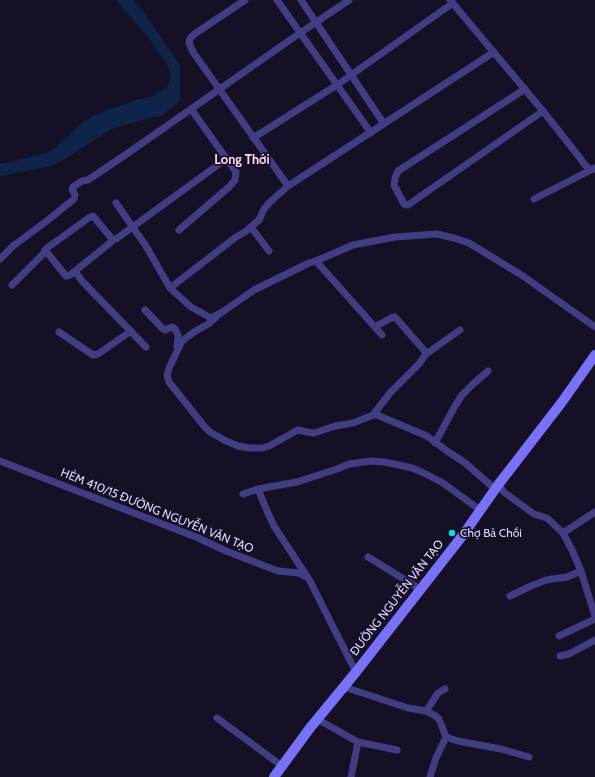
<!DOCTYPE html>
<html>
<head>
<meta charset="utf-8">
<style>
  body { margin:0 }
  canvas { display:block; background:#151026 }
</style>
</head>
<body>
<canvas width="595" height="777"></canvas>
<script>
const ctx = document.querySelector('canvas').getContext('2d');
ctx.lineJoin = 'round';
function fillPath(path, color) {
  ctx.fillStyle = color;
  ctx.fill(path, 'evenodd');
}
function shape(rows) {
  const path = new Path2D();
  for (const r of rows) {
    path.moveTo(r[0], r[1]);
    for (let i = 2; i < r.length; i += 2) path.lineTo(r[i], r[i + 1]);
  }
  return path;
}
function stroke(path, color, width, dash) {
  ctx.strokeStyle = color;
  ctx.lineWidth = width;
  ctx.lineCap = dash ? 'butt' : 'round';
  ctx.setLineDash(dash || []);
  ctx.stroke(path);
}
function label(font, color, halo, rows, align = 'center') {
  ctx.font = font + ' Cabin,sans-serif';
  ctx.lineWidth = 3.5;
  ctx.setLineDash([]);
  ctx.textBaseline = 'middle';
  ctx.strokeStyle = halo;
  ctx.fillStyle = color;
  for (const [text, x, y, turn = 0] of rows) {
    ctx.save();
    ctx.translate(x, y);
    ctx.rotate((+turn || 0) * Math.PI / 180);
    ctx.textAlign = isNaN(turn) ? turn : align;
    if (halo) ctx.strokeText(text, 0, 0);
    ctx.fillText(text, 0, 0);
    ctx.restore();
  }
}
const water = shape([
  [116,0,133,0,144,12,180,65,180,101,161,116,152,117,112,129,74,153,52,166,0,176,0,164,16,161,46,153,55,148,83,122,95,115,137,100,154,96,168,86,170,80,170,72,168,66,160,54,145,34]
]);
const street = shape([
  [245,0,196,33,190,38,189,43,193,52,288,186,494,52],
  [277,0,371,133],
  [301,0,384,124],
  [450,0,543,111,580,158,584,164,591,170,595,168],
  [525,89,398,171,395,178,394,185,404,204,408,205,543,111],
  [253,138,337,85,453,3],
  [534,199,591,170],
  [116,203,146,246,170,288,191,307,211,318,221,313,254,290,309,263,316,261,353,245,395,237,437,234,454,238,469,243,523,276,595,327],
  [251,227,269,251],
  [179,230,229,187,235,180,236,172,191,109],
  [45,250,66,276,70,275,75,271],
  [0,259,13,246,48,220,74,199,75,195,72,189,73,187,82,181,88,180,128,153,300,33,349,0],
  [316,261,382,335],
  [12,285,44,253,47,248,90,217,93,216,113,240],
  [170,288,236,237,245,232,259,220,264,209,270,202,288,186],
  [145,310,163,329,165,330,172,327,175,329,178,335,178,337,177,347],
  [216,317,208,324,194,332,182,341,170,366,167,375,169,382,204,426,210,432,226,441,238,446,250,448,262,448,269,446,298,430,307,432,314,433,335,426,353,423,373,415,377,415,427,436,447,451,464,462,495,489],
  [59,332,93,355,98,354,131,331],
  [146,347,82,281,75,271,110,243,113,240,116,239,226,159],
  [426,354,460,330],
  [373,415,390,393,419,364,426,354,423,349,395,317,391,318,375,327],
  [435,443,455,406,462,395,473,384,488,371],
  [0,461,196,537,226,551,278,571,299,573,306,577],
  [498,485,505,493,534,514,547,518,563,533,572,550,581,571,595,616],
  [258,489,267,511,274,526,310,581,330,621,356,672],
  [243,494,258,489,297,482,337,469,349,464,371,461,384,462,399,465,412,468,422,472,443,483,480,510],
  [563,533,595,512],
  [368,557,420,589],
  [510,596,531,586,546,580,567,577,581,571],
  [559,636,595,619],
  [560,656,569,654,595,640],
  [344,687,408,708,426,711,434,715,439,719,446,737,458,741,501,749,529,757],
  [426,711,431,704,438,693,445,689],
  [217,718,282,766],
  [317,719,358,742,397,750],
  [351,777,358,742],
  [430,777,436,758,446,737]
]);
const secondary = shape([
  [274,777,310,728,356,672,463,535,498,485,562,402,595,355]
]);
const markers = [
  [452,533,4,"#0ad5f5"]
];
const streetNames = [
  ["HẺM 410/15 ĐƯỜNG NGUYỄN VĂN TẠO",157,511,22],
  ["ĐƯỜNG NGUYỄN VĂN TẠO",397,598,-52]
];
const poiNames = [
  ["Chợ Bà Chồi",460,533]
];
const neighbourhoodNames = [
  ["Long Thới",242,160]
];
fillPath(water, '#102449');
stroke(street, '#423d83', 7);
stroke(secondary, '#7a71f9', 10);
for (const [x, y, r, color] of markers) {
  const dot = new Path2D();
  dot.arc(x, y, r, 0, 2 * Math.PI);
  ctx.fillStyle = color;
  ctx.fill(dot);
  stroke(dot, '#151026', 1.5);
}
label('12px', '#dcd6fd', '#151026', streetNames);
label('12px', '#dcd6fd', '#151026', poiNames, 'left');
label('bold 13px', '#fdd8ee', '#151026', neighbourhoodNames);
</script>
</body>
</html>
